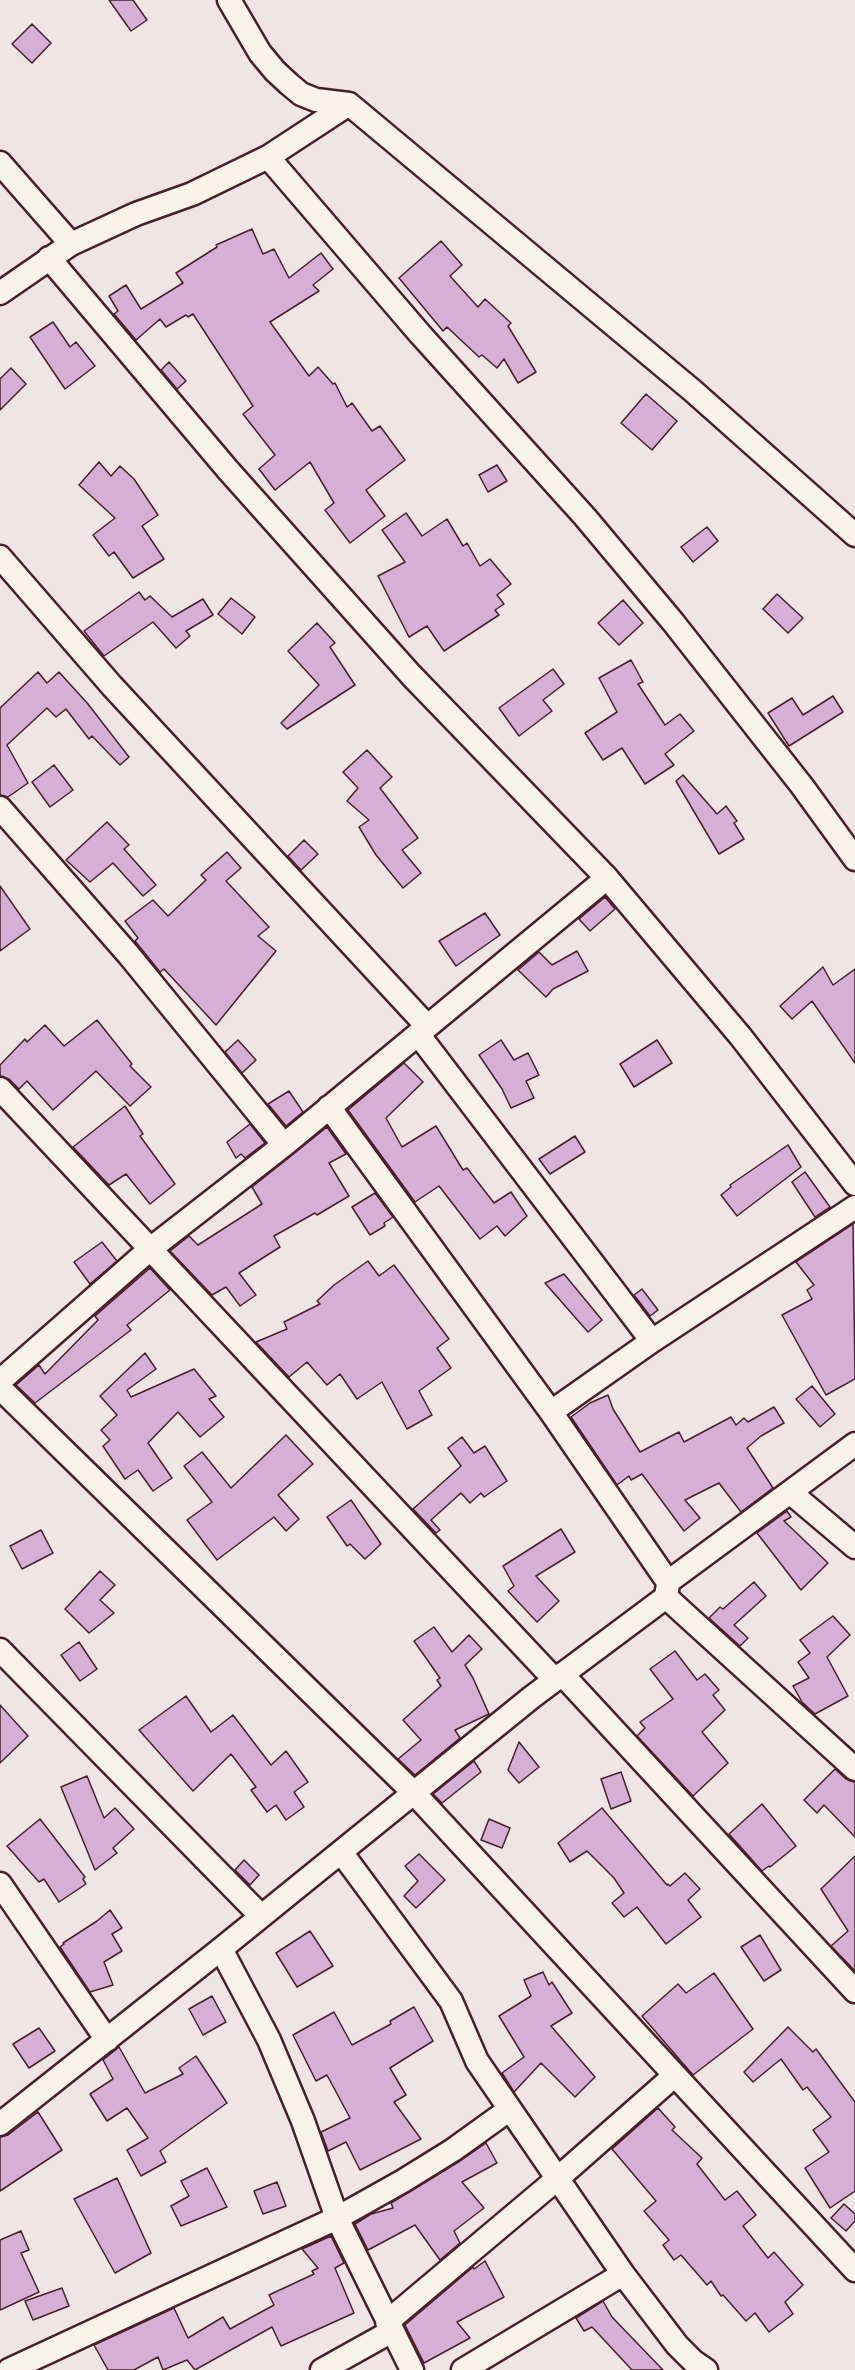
<!DOCTYPE html>
<html>
<head>
<meta charset="utf-8">
<style>
  body { margin:0 }
  canvas { display:block; background:#f0e5e5 }
</style>
</head>
<body>
<canvas width="855" height="2370"></canvas>
<script>
const ctx = document.querySelector('canvas').getContext('2d');
ctx.lineJoin = 'round';
function fillPath(path, color) {
  ctx.fillStyle = color;
  ctx.fill(path, 'evenodd');
}
function shape(rows) {
  const path = new Path2D();
  for (const r of rows) {
    path.moveTo(r[0], r[1]);
    for (let i = 2; i < r.length; i += 2) path.lineTo(r[i], r[i + 1]);
  }
  return path;
}
function stroke(path, color, width, dash) {
  ctx.strokeStyle = color;
  ctx.lineWidth = width;
  ctx.lineCap = dash ? 'butt' : 'round';
  ctx.setLineDash(dash || []);
  ctx.stroke(path);
}
const building = shape([
  [109,0,133,0,147,20,131,31,109,0],
  [32,24,51,43,32,63,12,44,32,24],
  [252,229,263,254,274,249,289,278,321,253,333,269,313,285,319,291,270,322,309,376,318,367,333,384,335,383,347,407,352,403,372,431,380,426,405,460,366,490,385,516,350,543,325,510,334,503,310,462,275,490,259,469,275,455,243,414,253,406,193,314,188,317,186,315,166,327,160,319,136,340,114,314,118,311,109,296,126,285,141,309,183,283,176,273,217,247,216,245,252,229],
  [441,241,462,265,450,276,478,307,485,299,511,323,508,326,536,372,518,383,504,359,497,368,482,355,479,357,447,327,443,331,399,278,441,241],
  [53,322,70,347,76,342,95,366,65,389,30,337,53,322],
  [169,362,186,381,177,389,161,370,169,362],
  [11,368,26,384,0,410,0,379,11,368],
  [646,394,677,421,652,450,621,423,646,394],
  [99,462,111,476,120,466,134,479,158,515,142,526,164,559,133,578,114,552,109,556,93,535,115,518,79,485,99,462],
  [497,465,507,481,488,492,479,475,497,465],
  [406,513,422,536,447,519,463,546,467,543,480,566,490,559,511,584,497,595,504,604,495,610,499,615,444,651,427,626,409,637,378,576,405,562,382,530,406,513],
  [707,527,718,541,693,562,681,547,707,527],
  [139,592,145,600,150,596,172,617,203,599,213,615,186,631,190,636,176,648,153,622,104,656,84,631,139,592],
  [777,594,803,618,788,633,763,609,777,594],
  [231,598,255,617,242,634,218,614,231,598],
  [623,600,643,623,619,645,598,623,623,600],
  [317,623,335,643,330,647,355,685,287,729,281,723,319,685,288,651,317,623],
  [631,660,643,682,638,684,665,725,680,714,694,731,665,754,674,765,645,784,622,748,603,760,585,733,617,712,599,678,631,660],
  [553,669,564,684,543,700,552,711,519,736,499,708,553,669],
  [38,672,47,683,59,672,88,704,129,757,120,765,92,736,89,739,66,709,56,717,47,708,7,745,28,783,8,797,0,795,0,708,38,672],
  [833,696,843,712,789,746,768,713,792,698,803,715,833,696],
  [367,750,392,777,380,788,418,838,402,850,421,873,403,888,376,855,359,827,369,820,347,801,358,788,343,772,367,750],
  [54,765,73,790,50,807,32,782,54,765],
  [683,775,717,814,726,806,737,821,734,823,744,839,719,854,676,781,683,775],
  [107,822,129,845,124,849,156,885,143,896,113,863,90,882,66,860,107,822],
  [304,840,318,854,301,870,288,856,304,840],
  [227,852,241,868,226,881,269,927,258,936,276,951,216,1025,164,969,160,972,135,941,138,938,125,921,153,900,168,916,206,880,201,875,227,852],
  [0,886,30,929,0,951,0,886],
  [605,897,615,909,590,931,579,919,605,897],
  [485,913,500,935,456,966,439,941,485,913],
  [577,951,588,971,553,989,546,997,518,970,539,952,552,965,577,951],
  [823,967,833,985,855,969,855,1063,812,1001,792,1019,780,1006,823,967],
  [97,1020,132,1064,130,1066,151,1087,130,1106,96,1071,53,1110,27,1081,19,1089,9,1079,0,1076,0,1065,25,1039,27,1042,45,1025,64,1046,97,1020],
  [238,1040,256,1060,242,1073,225,1052,238,1040],
  [501,1040,514,1060,528,1053,539,1075,526,1081,534,1098,511,1108,502,1089,479,1055,501,1040],
  [657,1040,672,1063,634,1087,620,1064,657,1040],
  [404,1063,423,1082,386,1118,402,1147,436,1126,463,1170,467,1168,494,1203,511,1192,527,1216,505,1236,497,1226,480,1239,439,1186,415,1202,348,1110,404,1063],
  [289,1091,303,1112,286,1126,268,1104,289,1091],
  [125,1106,143,1134,140,1136,175,1184,150,1204,126,1174,109,1185,73,1147,125,1106],
  [250,1124,265,1143,245,1158,241,1154,236,1158,227,1142,250,1124],
  [327,1127,346,1154,329,1163,349,1196,317,1215,315,1213,274,1236,280,1247,239,1273,256,1295,240,1306,226,1287,212,1295,170,1251,189,1236,198,1245,262,1204,252,1187,327,1127],
  [575,1136,585,1152,550,1174,539,1159,575,1136],
  [788,1145,801,1167,737,1216,721,1195,731,1187,730,1185,788,1145],
  [805,1172,830,1207,815,1217,792,1182,805,1172],
  [375,1193,393,1217,384,1223,385,1226,370,1235,352,1207,375,1193],
  [853,1224,855,1379,826,1395,782,1315,812,1299,807,1290,814,1285,796,1262,853,1224],
  [102,1242,117,1261,90,1284,74,1262,102,1242],
  [368,1261,379,1276,394,1265,449,1339,437,1348,451,1368,419,1391,432,1415,407,1429,382,1382,357,1399,340,1374,327,1385,307,1362,289,1377,256,1342,287,1329,284,1322,320,1304,317,1301,334,1285,368,1261],
  [150,1268,170,1290,127,1325,131,1330,35,1403,16,1385,39,1365,45,1374,98,1320,95,1316,150,1268],
  [564,1274,602,1320,588,1332,545,1283,564,1274],
  [642,1289,658,1310,650,1316,634,1295,642,1289],
  [145,1353,156,1369,127,1390,131,1397,194,1369,216,1396,209,1399,224,1417,200,1437,178,1412,148,1443,172,1478,153,1491,138,1470,125,1479,103,1446,110,1440,101,1430,117,1415,100,1396,145,1353],
  [812,1386,835,1414,820,1427,796,1399,812,1386],
  [608,1395,613,1409,640,1452,679,1432,684,1442,731,1417,736,1425,744,1418,748,1422,774,1407,784,1423,761,1436,747,1448,773,1488,741,1512,719,1483,685,1500,700,1518,684,1531,642,1474,631,1480,629,1476,617,1485,571,1417,590,1403,608,1395],
  [286,1435,313,1464,278,1495,299,1519,286,1531,274,1517,217,1560,187,1520,212,1502,184,1466,202,1452,231,1488,286,1435],
  [462,1437,474,1453,485,1446,507,1481,484,1497,481,1493,470,1503,461,1493,431,1520,440,1530,436,1533,413,1509,461,1466,448,1448,462,1437],
  [351,1500,381,1544,365,1559,350,1544,347,1546,327,1517,351,1500],
  [787,1511,791,1517,784,1521,828,1563,801,1590,757,1533,787,1511],
  [561,1529,575,1552,536,1576,559,1601,537,1622,508,1591,514,1586,503,1566,561,1529],
  [41,1530,53,1553,22,1569,10,1546,41,1530],
  [100,1571,115,1585,100,1600,114,1613,89,1633,65,1609,100,1571],
  [754,1582,766,1596,734,1625,748,1638,740,1646,709,1618,720,1607,723,1609,754,1582],
  [833,1616,850,1635,827,1657,848,1696,815,1714,802,1702,793,1686,809,1678,798,1662,810,1653,800,1640,833,1616],
  [434,1627,452,1652,469,1635,482,1649,465,1665,473,1678,489,1714,455,1730,460,1738,415,1775,398,1759,421,1740,403,1720,441,1686,437,1680,440,1678,414,1641,434,1627],
  [79,1642,97,1669,80,1681,61,1655,79,1642],
  [675,1651,697,1680,705,1674,719,1690,713,1695,725,1710,702,1732,728,1763,693,1796,637,1736,645,1728,640,1722,673,1699,650,1669,675,1651],
  [186,1696,211,1732,233,1715,271,1765,286,1751,308,1782,294,1792,304,1807,286,1820,276,1805,267,1812,251,1790,256,1787,231,1754,193,1791,139,1730,186,1696],
  [0,1705,28,1736,0,1763,0,1705],
  [519,1742,539,1767,519,1783,508,1770,519,1742],
  [474,1761,481,1772,442,1803,433,1794,474,1761],
  [835,1769,846,1779,855,1782,855,1837,824,1805,817,1813,804,1800,835,1769],
  [621,1772,631,1801,611,1809,601,1779,621,1772],
  [87,1776,104,1818,115,1808,134,1829,113,1848,117,1853,95,1870,61,1787,87,1776],
  [762,1804,796,1846,770,1867,769,1866,762,1871,729,1834,762,1804],
  [602,1808,667,1885,668,1884,670,1886,685,1873,700,1889,688,1900,701,1917,666,1944,637,1907,624,1917,612,1903,624,1893,614,1878,587,1851,570,1862,558,1843,602,1808],
  [40,1819,85,1877,83,1879,86,1884,59,1902,44,1879,39,1882,7,1846,40,1819],
  [489,1819,510,1828,502,1848,481,1840,489,1819],
  [419,1854,445,1880,416,1908,404,1896,418,1881,405,1866,419,1854],
  [855,1856,855,1971,831,1946,848,1931,821,1889,855,1856],
  [244,1860,259,1875,250,1885,235,1870,244,1860],
  [110,1910,122,1928,112,1934,122,1951,104,1962,113,1985,90,1992,60,1947,64,1944,63,1943,97,1921,110,1910],
  [310,1931,333,1966,297,1987,276,1953,310,1931],
  [760,1935,781,1970,764,1981,741,1947,760,1935],
  [543,1972,549,1985,552,1982,572,2013,551,2026,595,2077,575,2097,541,2063,514,2092,502,2073,524,2057,499,2016,531,1996,524,1980,543,1972],
  [714,1973,753,2029,693,2075,642,2016,678,1984,686,1993,714,1973],
  [212,1996,226,2022,203,2035,189,2009,212,1996],
  [414,2007,433,2041,390,2068,406,2095,394,2102,421,2139,360,2170,346,2142,328,2151,321,2132,350,2118,327,2075,316,2081,293,2035,334,2012,352,2045,391,2024,390,2021,414,2007],
  [788,2027,813,2052,816,2049,855,2102,855,2191,830,2208,805,2168,829,2152,813,2130,831,2117,807,2087,803,2090,781,2059,753,2082,744,2072,788,2027],
  [39,2028,55,2051,29,2068,13,2044,39,2028],
  [119,2047,145,2093,183,2074,179,2068,196,2056,227,2103,160,2151,166,2162,141,2176,127,2150,148,2138,127,2108,107,2121,90,2094,113,2079,103,2060,119,2047],
  [658,2108,675,2127,672,2130,702,2158,697,2164,725,2200,737,2191,756,2215,743,2226,768,2258,774,2252,803,2285,785,2302,793,2314,769,2332,755,2313,746,2321,723,2295,721,2296,711,2281,707,2285,681,2255,674,2260,663,2245,669,2240,644,2211,656,2201,612,2149,658,2108],
  [38,2112,62,2150,0,2191,0,2137,8,2135,38,2112],
  [486,2143,497,2163,462,2182,484,2208,454,2231,460,2243,440,2260,415,2225,368,2250,355,2224,371,2214,393,2208,391,2203,460,2161,486,2143],
  [207,2168,227,2207,181,2226,171,2206,189,2196,181,2181,207,2168],
  [117,2178,151,2253,115,2273,74,2199,117,2178],
  [277,2182,286,2206,263,2214,254,2191,277,2182],
  [844,2204,855,2214,855,2221,846,2231,831,2218,844,2204],
  [21,2231,29,2250,21,2253,39,2292,0,2310,0,2240,21,2231],
  [331,2236,344,2263,335,2268,354,2313,281,2346,272,2327,195,2370,187,2360,163,2370,158,2357,134,2370,108,2370,94,2345,174,2308,188,2338,223,2317,230,2329,274,2305,269,2295,314,2274,312,2271,318,2268,302,2249,331,2236],
  [485,2261,504,2297,457,2322,470,2338,424,2363,405,2325,473,2267,474,2269,485,2261],
  [62,2288,69,2306,33,2320,25,2301,62,2288],
  [603,2301,612,2317,663,2370,632,2370,592,2327,584,2331,576,2318,603,2301]
]);
const minor = shape([
  [229,0,260,53,275,71,289,84,301,94,316,100,349,104,693,391,855,535],
  [268,157,420,334,585,517,673,622,802,786,855,859],
  [0,163,71,244],
  [49,258,228,470,411,675,607,878,741,1037,855,1184],
  [0,293,71,244,136,214,192,194,268,157,349,104],
  [0,557,112,686,427,1026],
  [0,808,128,954,284,1145],
  [418,1034,652,1341],
  [0,1089,555,1680],
  [329,1107,551,1412,668,1582,855,1444],
  [0,1381,149,1250,284,1145,607,878],
  [0,1388,414,1793,855,2270],
  [551,1412,652,1341,855,1207],
  [791,1493,855,1547],
  [668,1584,666,1597,855,1769],
  [0,1650,261,1916],
  [562,1674,855,1991],
  [341,1852,451,2001,477,2061,623,2274,677,2345,693,2361,706,2370],
  [0,1884,107,2040],
  [221,1949,269,2040,303,2121,337,2218,412,2370],
  [0,2124,221,1949,532,1697,666,1597],
  [387,2322,557,2179,674,2076],
  [9,2370,337,2218,403,2181,453,2150,510,2109],
  [322,2370,392,2331],
  [463,2370,623,2274]
]);
fillPath(building, '#d6afd7');
stroke(building, '#4a1f2b', 1.5);
stroke(minor, '#4a1f2b', 27);
stroke(minor, '#f7f3e8', 22);
</script>
</body>
</html>
